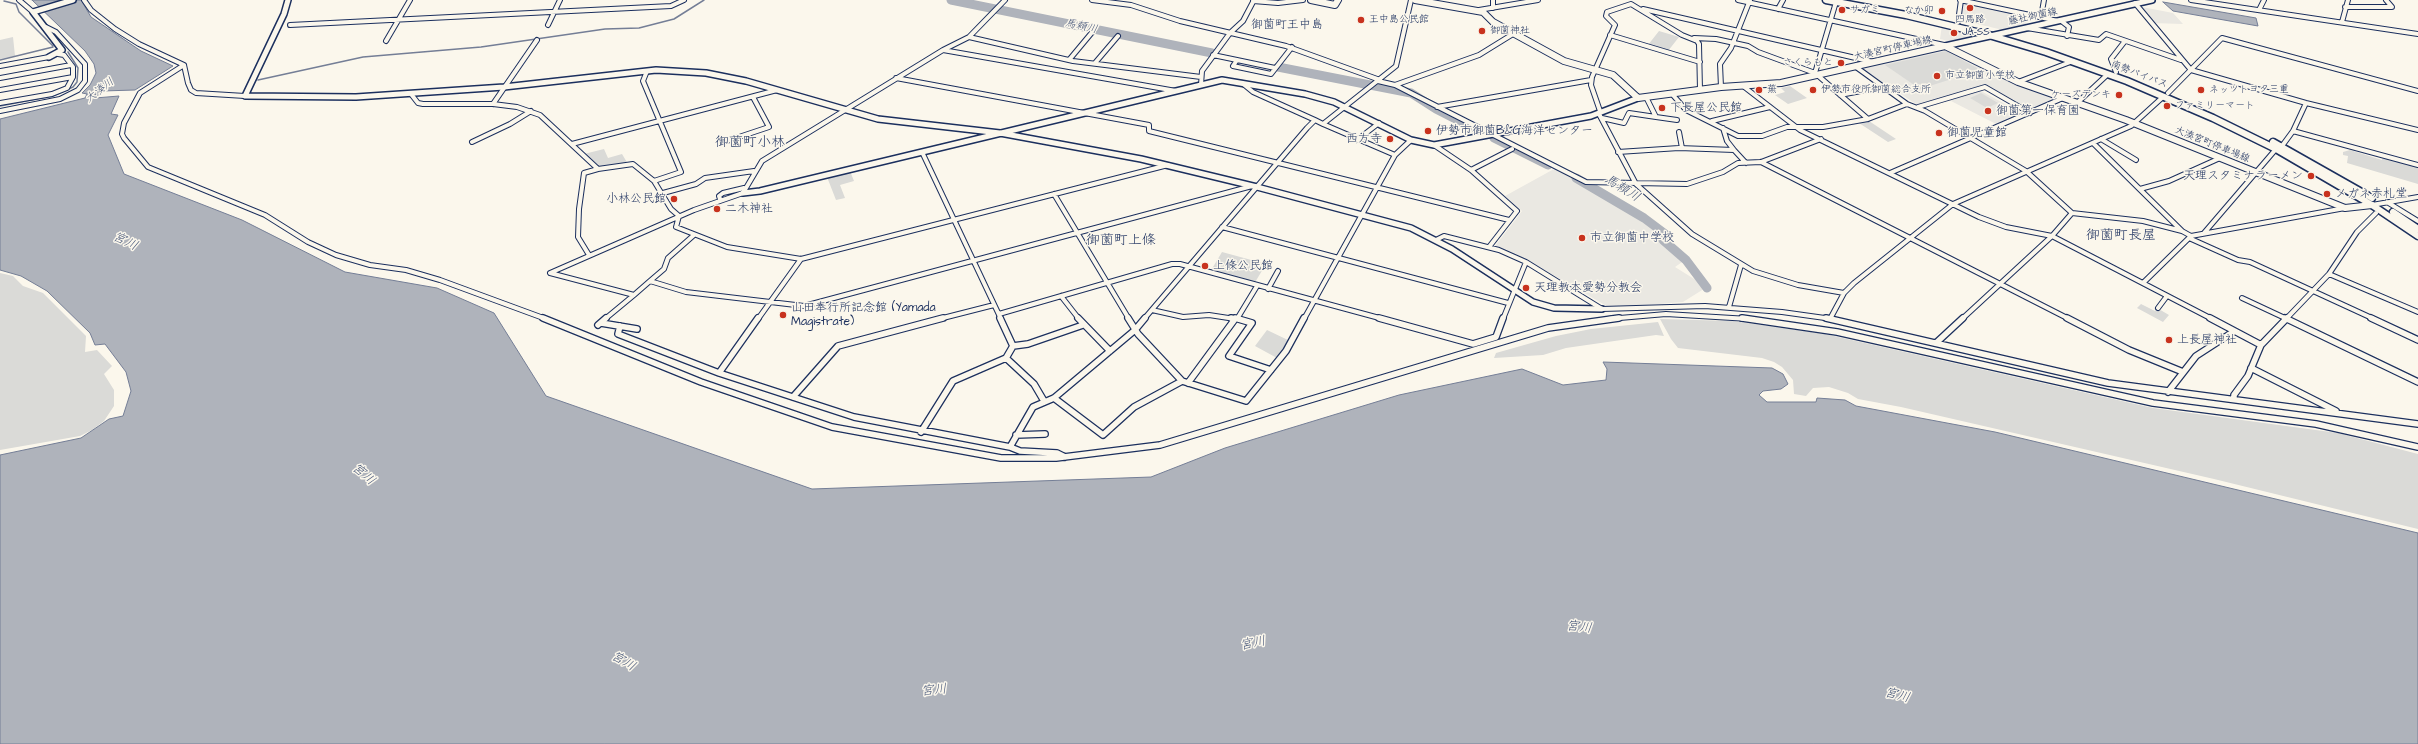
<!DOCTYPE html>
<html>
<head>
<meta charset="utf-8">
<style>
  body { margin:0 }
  canvas { display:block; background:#fbf7ec }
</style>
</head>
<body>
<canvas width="2418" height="744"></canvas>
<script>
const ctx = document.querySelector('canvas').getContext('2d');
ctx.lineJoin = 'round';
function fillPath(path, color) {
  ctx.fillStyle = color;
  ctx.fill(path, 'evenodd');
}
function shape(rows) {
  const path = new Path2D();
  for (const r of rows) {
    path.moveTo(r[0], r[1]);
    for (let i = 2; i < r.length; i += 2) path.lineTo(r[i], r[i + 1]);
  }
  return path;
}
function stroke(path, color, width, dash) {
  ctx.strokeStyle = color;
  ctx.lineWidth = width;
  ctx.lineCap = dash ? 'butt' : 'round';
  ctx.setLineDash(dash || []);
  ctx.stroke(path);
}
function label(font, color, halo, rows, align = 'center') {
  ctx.font = font + ' "Architects Daughter","Klee One",sans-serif';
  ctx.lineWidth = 3;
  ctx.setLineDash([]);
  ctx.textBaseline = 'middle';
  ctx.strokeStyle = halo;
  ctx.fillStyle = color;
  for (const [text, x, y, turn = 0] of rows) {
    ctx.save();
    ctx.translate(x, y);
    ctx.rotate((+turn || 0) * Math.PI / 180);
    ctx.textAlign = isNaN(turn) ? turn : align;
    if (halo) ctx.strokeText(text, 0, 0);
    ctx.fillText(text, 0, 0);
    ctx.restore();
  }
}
const built = shape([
  [1963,1,2027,15,2026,25,2003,30,1960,20],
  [2137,6,2173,13,2183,24,2151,23],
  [1942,25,1967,31,1969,37,1953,42,1940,39],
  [1946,49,2053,97,2055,100,2030,111,1986,86,1919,106,1861,68],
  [1981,91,2007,105,2001,108,2016,117,1998,125,1949,100],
  [1554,169,1590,187,1646,221,1666,237,1660,240,1685,260,1675,267,1707,287,1683,302,1610,308,1529,261,1495,246,1522,211,1505,196]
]);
const green = shape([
  [1659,31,1679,37,1668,51,1648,45],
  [13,37,15,56,0,59,0,40],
  [1946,51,1977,68,1977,71,1920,89,1885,65],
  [1790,86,1807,98,1788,104,1775,95,1785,92,1781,88],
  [1981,93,1998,103,1987,108,1970,98],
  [1869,121,1896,139,1888,142,1859,123],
  [604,149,608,158,622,154,628,164,599,168,584,154],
  [2350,150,2382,160,2383,156,2418,166,2418,184,2347,163,2348,156,2343,155,2343,152],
  [850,171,854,181,840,185,845,198,836,200,827,177],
  [1222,252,1266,264,1254,284,1210,272],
  [0,273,13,276,23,286,43,293,86,336,85,352,97,350,112,366,104,374,114,390,114,406,104,421,92,430,80,436,0,450],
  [2141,304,2155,311,2157,308,2169,315,2163,322,2137,308],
  [1660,319,1733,321,1825,334,2153,408,2338,433,2418,454,2418,529,2214,479,1901,407,1858,399,1848,393,1829,387,1813,388,1806,396,1794,394,1793,380,1782,367,1774,362,1762,358,1678,348,1671,339],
  [1658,322,1664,336,1656,335,1566,348,1543,355,1494,358,1496,353,1556,336,1591,329],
  [1267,330,1290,341,1277,358,1255,346]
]);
const water = shape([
  [32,0,81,0,91,17,141,51,173,66,135,90,102,91,95,95,95,98,119,96,111,114,118,115,108,135,124,174,242,220,345,272,437,288,494,313,546,396,812,489,1151,477,1225,448,1399,395,1522,369,1563,385,1606,380,1607,369,1603,362,1772,368,1783,374,1788,384,1781,389,1763,391,1759,395,1767,402,1816,402,1817,398,1845,400,1856,406,1995,432,2418,533,2418,744,0,744,0,455,81,438,109,419,123,416,131,391,126,372,105,344,95,345,90,333,47,291,21,276,0,270,0,119,85,98,87,94,82,93,90,85,96,73,94,64,85,51,32,0],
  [2163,2,2256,18,2258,26,2173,11,2163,2]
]);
const stream = shape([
  [4,1,16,4,19,12,53,46],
  [0,60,53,47],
  [258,80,363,57,481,47,605,29,639,28,674,19,704,0],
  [0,106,53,96,73,87,77,82,78,68,68,52]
]);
const river = shape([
  [951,0,1212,53],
  [1278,67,1411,93,1436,109,1483,133],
  [1494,138,1548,165],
  [1576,178,1644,218,1668,236,1663,240,1686,260,1707,288]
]);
const minorFar1 = shape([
  [19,0,33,12],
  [84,0,91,10,115,29,139,44,184,65,140,93,124,123,122,134,124,138,148,167,265,215,308,242,336,255,370,265,406,270,440,280,546,319],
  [1092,0,1131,5,1180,21,1286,46,1380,80],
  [1493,0,1493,8],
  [1738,0,1944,45],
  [1960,0,2058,21],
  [2191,0,2418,34],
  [1253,1,1278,3,1303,0],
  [1836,2,1815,73,1868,119],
  [2135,3,2191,70,2306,103,2418,130],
  [2345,7,2392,7,2386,0],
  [1643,9,1873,62],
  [1778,9,1783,0],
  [1479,10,1538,0],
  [2259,10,2264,0],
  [2041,17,2044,0],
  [2060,20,2069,27,2067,36],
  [1958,22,1961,0],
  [2342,22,2348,0],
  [290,25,671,6,684,0],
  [548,25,560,0],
  [2027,28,2099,40,2106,34,2181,60],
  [1513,34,1479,55,1395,85,1586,182,1687,184,1723,172,1738,163,1761,162,1821,139],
  [1610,35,1700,62],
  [969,37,1073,61,1201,77],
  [1694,38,1716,39,1748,46,1758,52,1815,73],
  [386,41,410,0],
  [943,50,1176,91],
  [1213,55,1237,60,1233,66,1271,74,1292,47],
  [1069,60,1094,30],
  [1237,60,1275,68],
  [1095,63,1118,36],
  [184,65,188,83,191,90,196,93,245,96],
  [0,66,49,57],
  [1856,67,1907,104,1925,111,2026,171,2072,213,2143,221,2182,231,2191,236],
  [647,71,643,81,681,172,654,181],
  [2116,72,2111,59,2125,41],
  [0,78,71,65],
  [896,78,1149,125,1149,131,1509,220],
  [1378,81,1395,85],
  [2018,82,2073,61],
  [1242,83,1253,92,1315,120],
  [1201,85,1202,71,1230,33,1243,21,1254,0],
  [1743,86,1800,130,1979,217,2006,227,2052,236,2212,319],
  [1721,87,1720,64,1731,48,1750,0],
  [0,90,73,77],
  [1700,90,1699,44,1697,41,1682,35,1631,4,1607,12,1606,16,1615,25,1592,77,1591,85,1600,111,1599,114,1636,184,1692,234,1753,271,1798,285,1844,293],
  [2168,93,2222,38,2418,91],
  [411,94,418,103,423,104,493,104,517,107,540,115,598,169,633,164,654,181,671,209,679,216],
  [1672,94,1686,110,1738,136,1762,136,1787,127,1823,127,1868,119,1907,104],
  [1840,95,1882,87],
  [0,103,52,94,67,88,73,77,73,67,64,55,58,54],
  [2077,103,2108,74],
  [493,104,537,40],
  [1437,107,1591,80],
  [1918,107,1985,87,2030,113],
  [0,111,60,99,78,90,85,81,85,64,56,32,46,27],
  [1656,117,1677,120],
  [1602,118,1624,123,1629,113,1656,117,1646,97],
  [1712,121,1770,107],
  [1323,124,1395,155],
  [1723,128,1727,141,1734,150],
  [2293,131,2418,165],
  [1679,132,1682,148],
  [2101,139,2136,160],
  [1357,140,1379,123],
  [727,141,769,127,753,97],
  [472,142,510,124,531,111],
  [2093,143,2182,231],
  [572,144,777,90],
  [1434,145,1471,170,1517,211,1489,247],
  [2282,146,2293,131,2306,103],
  [922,152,1001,319],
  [1618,152,1679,148,1734,150,1746,163],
  [1761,162,2069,319],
  [1471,170,1512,149],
  [1890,173,2063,98],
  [2140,189,2169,181,2220,158],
  [663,193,696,184,705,178,754,171],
  [1054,194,1129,319],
  [720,199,719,196,723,193,744,188],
  [2387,202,2418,221],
  [2372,205,2418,197],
  [679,216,676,227,727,247,801,259,1168,165],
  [1222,227,1508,303],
  [2204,233,2276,149],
  [2189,238,2238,260,2250,262,2374,319],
  [1436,240,1444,236,1499,250,1526,262,1602,309,1705,306,1782,312,1832,319],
  [589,255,578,237,579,209,584,173,598,169],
  [550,273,634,295,650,281,686,292,804,306,1252,186],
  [550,273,694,210,743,193,762,161,943,50,969,37,1005,0],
  [2329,274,2418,312],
  [650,281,664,269,668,258,694,235],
  [2143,283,2191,236,2345,208],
  [1268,289,1278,271],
  [1061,296,1079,319],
  [2242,298,2287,319],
  [1729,307,1741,265],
  [2158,308,2167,296],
  [1152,310,1183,317,1209,315,1235,319],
  [999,314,1172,264,1180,264,1383,319],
  [605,319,634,295],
  [758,319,801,259],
  [939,319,994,305],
  [1144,319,1307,128,1315,120,1323,124,1396,66,1411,0],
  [1237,319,1257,286],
  [1304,319,1395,155,1411,140],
  [1503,319,1526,262],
  [1608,319,1666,314,1749,319],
  [1830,319,1844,293,1854,283,1953,204,2131,126,2164,96],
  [1962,319,2052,236,2072,213],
  [2286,319,2329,274,2357,232,2376,213]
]);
const minor = shape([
  [543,318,701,382,832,427,1001,458,1056,458,1160,445,1548,328,1619,318],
  [758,318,719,373,854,417,1010,447,1033,407,1054,398,1135,330,1145,318],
  [1000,318,1013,346,1028,344,1083,325],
  [1078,318,1110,351],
  [1128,318,1138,334,1182,381],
  [1235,318,1252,323,1229,356,1271,370],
  [1379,318,1473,344,1496,337,1503,318],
  [1742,318,1837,332,2153,403,2316,424,2418,447],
  [1826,318,2108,383,2418,424],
  [2067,318,2129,350,2183,372],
  [2210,318,2261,345],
  [2285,318,2418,382],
  [2371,318,2418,340],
  [601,323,637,329],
  [598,325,606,318],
  [620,326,618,334,719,373],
  [1936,343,1963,318],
  [1013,346,1006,358,1034,384,1044,401],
  [2251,368,2336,411],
  [1188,383,1235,319,1231,318],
  [2168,392,2196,356,2233,332],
  [793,397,838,346,943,318],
  [1054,398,1103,435,1134,407,1182,381,1246,401,1286,351,1304,318],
  [2234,399,2234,395,2248,376,2261,345,2287,318],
  [921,432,953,381,1006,358],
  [1016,435,1045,434],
  [1010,447,1020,451,1057,453,1065,457]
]);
const tertiary = shape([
  [288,0,284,14,245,96,356,97,504,87,656,70,706,73,746,81,878,119,1000,133,1141,159,1257,187,1411,228,1452,249,1533,302,1554,308,1602,309],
  [1945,46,2152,0],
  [49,57,62,50,33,12,73,0],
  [743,193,760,191,1222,80,1305,94,1334,102,1411,140,1434,145,1591,116,1638,98]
]);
const secondary = shape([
  [1311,0,1335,5,1338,0],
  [1415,0,1483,12,1493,22,1564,61,1613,75,1638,98,1721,87,1781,83,1945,46,2018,82,2126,120,2345,208,2372,205]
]);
const trunk = shape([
  [1826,0,1906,15,1989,35,2046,52,2127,81,2213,118,2276,149,2372,205,2418,236],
  [2273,142,2372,198],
  [2393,212,2418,229]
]);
const markers = [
  [1970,8,4,"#c8321e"],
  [1842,10,4,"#c8321e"],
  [1942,11,4,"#c8321e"],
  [1361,20,4,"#c8321e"],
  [1482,31,4,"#c8321e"],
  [1954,33,4,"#c8321e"],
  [1841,63,4,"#c8321e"],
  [1937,76,4,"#c8321e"],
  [1759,90,4,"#c8321e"],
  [1813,90,4,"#c8321e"],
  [2201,90,4,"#c8321e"],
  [2119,95,4,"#c8321e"],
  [2167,106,4,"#c8321e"],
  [1662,108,4,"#c8321e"],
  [1988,111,4,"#c8321e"],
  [1428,131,4,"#c8321e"],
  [1939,133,4,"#c8321e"],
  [1390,139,4,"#c8321e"],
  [2311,176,4,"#c8321e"],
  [2327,194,4,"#c8321e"],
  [674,199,4,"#c8321e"],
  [717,209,4,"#c8321e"],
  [1582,238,4,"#c8321e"],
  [1205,266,4,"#c8321e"],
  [1526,288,4,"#c8321e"],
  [783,315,4,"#c8321e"],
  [2169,340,4,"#c8321e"]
];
const farPoinames = [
  ["サガミ",1850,10],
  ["なか卯",1934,11,"right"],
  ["王中島公民館",1369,20],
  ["四馬路",1970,20,"center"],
  ["御薗神社",1490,31],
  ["JA-SS",1962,33],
  ["さくらもと",1833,63,"right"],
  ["市立御薗小学校",1945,76],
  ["蕪",1767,90],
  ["伊勢市役所御薗総合支所",1821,90],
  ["ネッツトヨタ三重",2209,90],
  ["ケーズデンキ",2111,95,"right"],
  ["ファミリーマート",2175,106]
];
const farStreetnames = [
  ["藤社御薗線",2033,17,-12],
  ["大湊宮町停車場線",1893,49,-13],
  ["南勢バイパス",2139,75,21],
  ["大湊宮町停車場線",2212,145,22]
];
const farWaternames = [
  ["馬頼川",1081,27,12],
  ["大湊川",100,91,-38]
];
const farQuarternames = [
  ["御薗町王中島",1287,25]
];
const poiNames = [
  ["下長屋公民館",1670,108],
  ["御薗第一保育園",1996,111],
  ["伊勢市御薗B&G海洋センター",1436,131],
  ["御薗児童館",1947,133],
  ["西方寺",1382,139,"right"],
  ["天理スタミナラーメン",2303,176,"right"],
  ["メガネ赤札堂",2335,194],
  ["小林公民館",666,199,"right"],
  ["二木神社",725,209],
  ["市立御薗中学校",1590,238],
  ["上條公民館",1213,266],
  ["天理教本愛勢分教会",1534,288],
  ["山田奉行所記念館 (Yamada",791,308],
  ["Magistrate)",791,322],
  ["上長屋神社",2177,340]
];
const waterNames = [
  ["馬頼川",1622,189,32],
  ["宮川",125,242,26],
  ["宮川",363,475,41],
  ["宮川",1579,628,6],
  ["宮川",1253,644,-11],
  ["宮川",623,662,31],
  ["宮川",934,691,-6],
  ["宮川",1897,696,14]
];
const quarterNames = [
  ["御薗町小林",750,143],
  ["御薗町長屋",2121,236],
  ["御薗町上條",1121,241]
];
fillPath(built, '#eae8e2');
fillPath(green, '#dadad7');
fillPath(water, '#afb3bb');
stroke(water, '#747e96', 1);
stroke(stream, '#747e96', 1.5);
stroke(river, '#afb3bb', 9);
stroke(minorFar1, '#1b2f5e', 6);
stroke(minor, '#1b2f5e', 8);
stroke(tertiary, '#1b2f5e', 8);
stroke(secondary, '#1b2f5e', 8);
stroke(trunk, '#1b2f5e', 9);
stroke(minorFar1, '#fbf7ec', 4);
stroke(minor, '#fbf7ec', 5.5);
stroke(tertiary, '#fbf7ec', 5);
stroke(secondary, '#fbf7ec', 6);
stroke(trunk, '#fbf7ec', 6);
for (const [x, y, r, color] of markers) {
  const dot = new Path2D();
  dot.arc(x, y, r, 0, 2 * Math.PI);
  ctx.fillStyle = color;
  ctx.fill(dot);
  stroke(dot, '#fbf7ec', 1.5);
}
label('10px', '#1b2f5e', '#fbf7ec', farPoinames, 'left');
label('10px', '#1b2f5e', '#fbf7ec', farStreetnames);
label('italic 11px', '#47577a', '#fbf7ec', farWaternames);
label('12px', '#1b2f5e', '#fbf7ec', farQuarternames);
label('12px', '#1b2f5e', '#fbf7ec', poiNames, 'left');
label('italic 13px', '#47577a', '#fbf7ec', waterNames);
label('14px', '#1b2f5e', '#fbf7ec', quarterNames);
</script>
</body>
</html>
